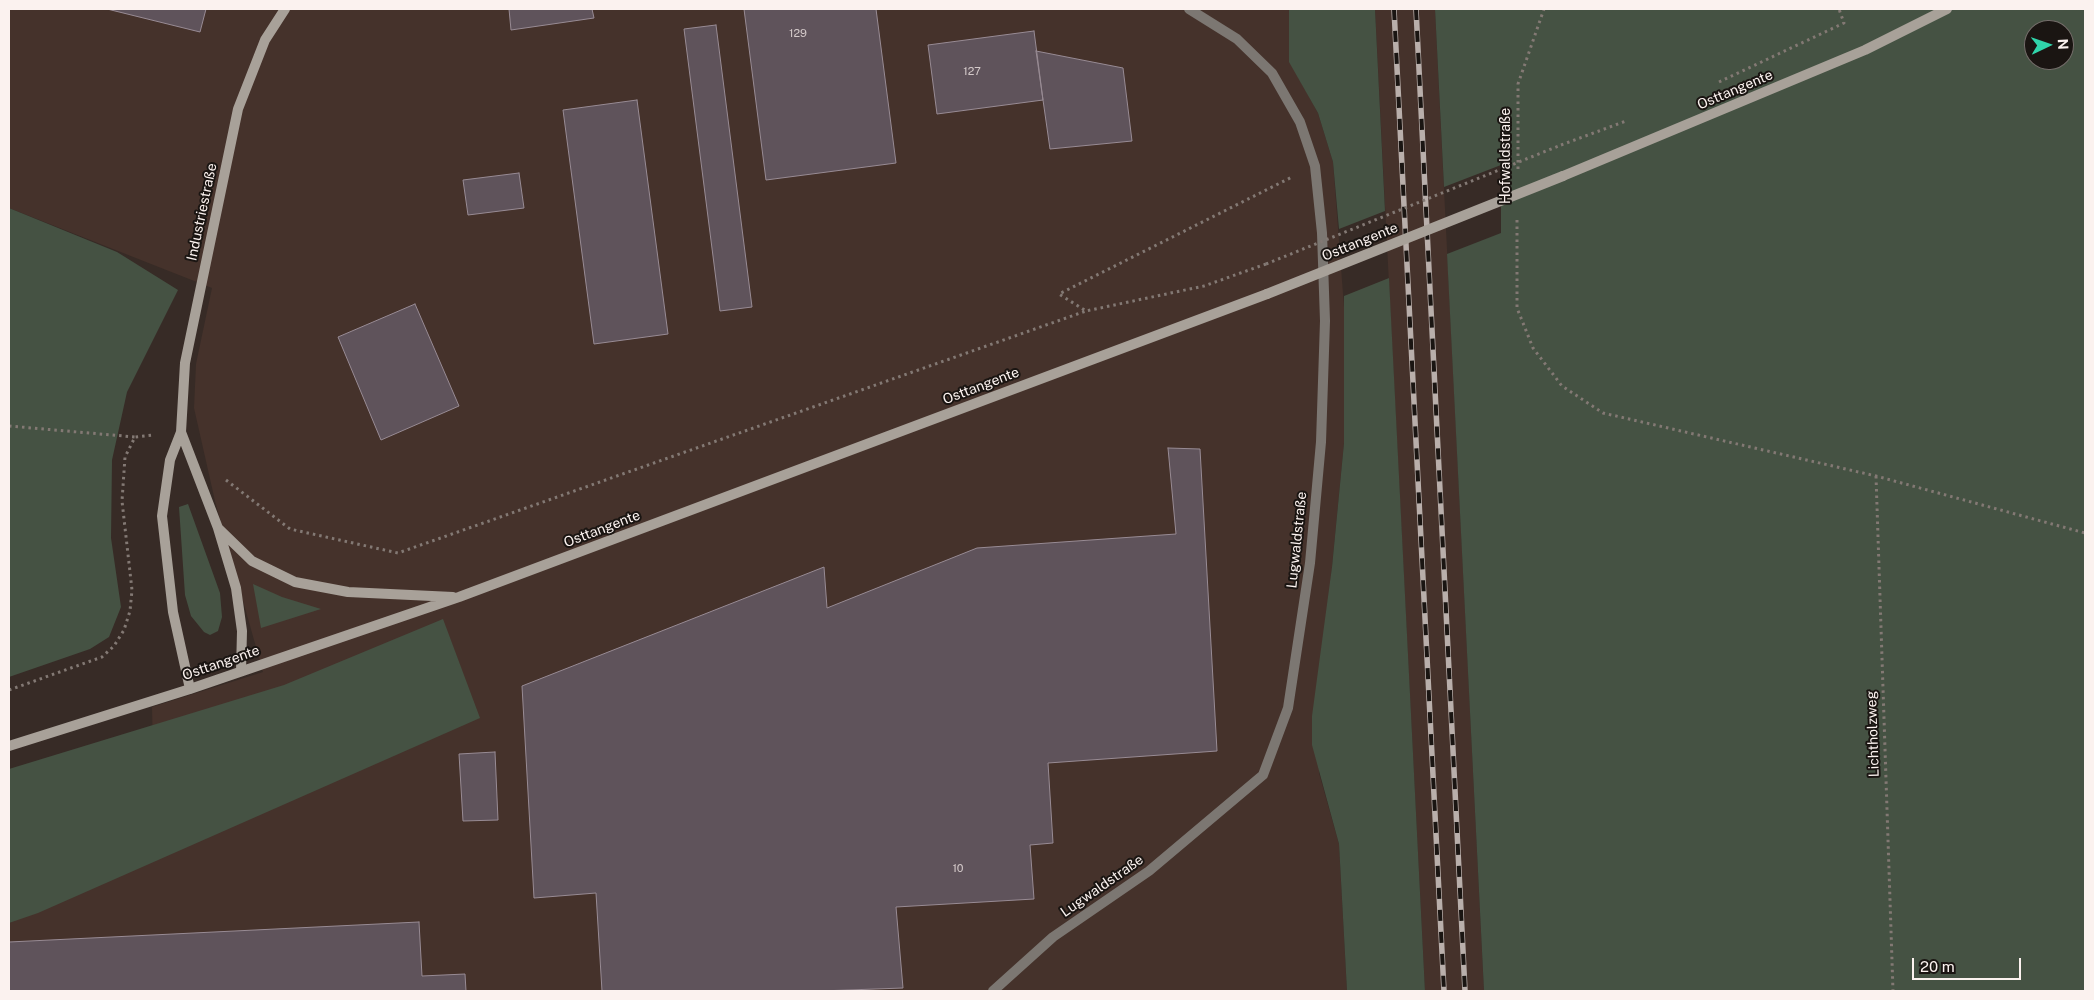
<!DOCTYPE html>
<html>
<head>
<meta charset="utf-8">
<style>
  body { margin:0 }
  #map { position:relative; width:2094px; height:1000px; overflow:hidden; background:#372b26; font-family:"Public Sans",sans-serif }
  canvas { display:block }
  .frame { position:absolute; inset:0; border:10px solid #fbf2ef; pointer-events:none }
  .north { position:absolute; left:2024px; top:20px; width:50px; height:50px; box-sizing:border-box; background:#1a1512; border:1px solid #746d6a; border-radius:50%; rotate:87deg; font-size:14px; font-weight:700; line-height:20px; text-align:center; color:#fbf2ef }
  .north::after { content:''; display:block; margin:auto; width:18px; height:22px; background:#30d4aa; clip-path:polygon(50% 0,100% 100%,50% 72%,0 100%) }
  .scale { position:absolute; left:1912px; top:958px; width:109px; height:22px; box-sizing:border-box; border:2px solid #fbf2ef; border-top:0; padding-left:6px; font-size:15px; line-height:18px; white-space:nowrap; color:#fbf2ef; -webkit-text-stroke:4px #1a1512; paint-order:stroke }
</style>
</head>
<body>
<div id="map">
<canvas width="2094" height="1000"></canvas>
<div class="frame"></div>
<div class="north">N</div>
<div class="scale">20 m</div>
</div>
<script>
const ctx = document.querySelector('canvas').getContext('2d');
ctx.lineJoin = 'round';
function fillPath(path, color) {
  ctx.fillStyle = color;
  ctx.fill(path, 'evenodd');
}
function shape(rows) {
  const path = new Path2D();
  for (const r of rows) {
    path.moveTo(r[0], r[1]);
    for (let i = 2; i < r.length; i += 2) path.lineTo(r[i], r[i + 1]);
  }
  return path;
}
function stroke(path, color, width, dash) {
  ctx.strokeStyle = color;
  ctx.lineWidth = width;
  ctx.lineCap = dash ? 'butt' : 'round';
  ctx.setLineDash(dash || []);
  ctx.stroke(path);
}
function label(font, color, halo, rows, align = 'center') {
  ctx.font = font + ' "Public Sans",sans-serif';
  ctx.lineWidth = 4;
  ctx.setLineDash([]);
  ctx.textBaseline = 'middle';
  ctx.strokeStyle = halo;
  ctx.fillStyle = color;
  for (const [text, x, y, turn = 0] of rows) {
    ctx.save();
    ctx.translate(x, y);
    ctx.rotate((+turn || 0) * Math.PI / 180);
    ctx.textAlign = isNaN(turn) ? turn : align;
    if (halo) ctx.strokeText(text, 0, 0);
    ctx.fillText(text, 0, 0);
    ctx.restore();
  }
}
const built = shape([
  [9,9,1289,9,1290,62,1318,113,1333,162,1345,320,1344,443,1332,567,1319,773,1339,844,1347,991,9,991,9,909,154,800,152,707,263,672,215,501,194,408,196,364,212,288,9,208],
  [1375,9,1435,9,1484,991,1425,991]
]);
const green = shape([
  [1289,9,1375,9,1385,211,1339,229,1333,162,1318,113,1289,62],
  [1435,9,2085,9,2085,991,1484,991,1447,254,1501,233,1501,165,1444,187],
  [2034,30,2064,30,2064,60,2034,60],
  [9,208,117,252,178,290,127,392,112,460,111,538,121,607,109,637,90,649,9,677],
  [1389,278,1425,991,1347,991,1339,844,1312,745,1312,716,1332,567,1344,443,1344,296],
  [188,504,220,593,222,617,218,631,210,635,204,632,191,616,185,595,179,507],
  [253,584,282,597,321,609,261,628],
  [443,619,480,718,38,913,9,923,9,769,284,685]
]);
const building = shape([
  [107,9,206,9,200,32,107,9],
  [509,9,592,9,594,18,511,30,509,9],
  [744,9,876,9,896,163,766,180,744,9],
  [716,25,752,307,720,311,684,29,716,25],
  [1034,31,1043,100,937,114,928,45,1034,31],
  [1036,51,1123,68,1132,141,1050,149,1036,51],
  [637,100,668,334,594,344,563,110,637,100],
  [519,173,524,208,468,215,463,180,519,173],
  [415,304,459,406,381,440,338,337,415,304],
  [1168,448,1200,449,1217,751,1048,763,1053,843,1030,845,1034,899,896,907,903,988,820,991,602,991,596,893,534,898,522,686,824,567,827,608,977,548,1176,534,1168,448],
  [495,752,498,820,463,821,459,754,495,752],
  [419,922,422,976,465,974,466,991,9,991,9,942,419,922]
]);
const path = shape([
  [1719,82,1844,23,1839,9],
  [1561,145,1626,121],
  [1518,169,1518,84,1544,9],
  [1517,220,1517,308,1533,348,1562,386,1603,413,1876,476,2085,533],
  [1266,264,1204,286,1086,311,1059,294,1292,177],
  [9,426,135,437],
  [1876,476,1893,991],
  [226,480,290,529,398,553,1086,311],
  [9,690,102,657,114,646,124,630,130,611,132,590,122,501,125,457,135,437,153,435]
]);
const street = shape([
  [993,991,1053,937,1149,871,1263,775,1288,708,1310,563,1321,442,1325,321,1322,233,1315,166,1300,122,1272,73,1237,39,1189,9]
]);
const secondary = shape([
  [1563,176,1865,50,1947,9],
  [181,432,218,528,236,588,242,631,241,671],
  [218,528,252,561,295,582,348,592,453,597],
  [190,689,173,612,162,516,170,460,181,432,185,363,238,109,265,40,285,9],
  [9,746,190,689,459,597,1267,294]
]);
const rail = shape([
  [1394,9,1444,991],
  [1416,9,1465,991]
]);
const pathBridge = shape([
  [1266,264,1561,145]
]);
const secondaryBridge = shape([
  [1267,294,1563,176]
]);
const numberNames = [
  ["129",798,34],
  ["127",972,72],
  ["10",958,869]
];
const streetNames = [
  ["Osttangente",1735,90,-23],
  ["Hofwaldstraße",1506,156,-90],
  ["Industriestraße",202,212,-78],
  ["Osttangente",1360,242,-22],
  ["Osttangente",981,386,-21],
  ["Osttangente",602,529,-21],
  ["Lugwaldstraße",1297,540,-84],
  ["Osttangente",221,663,-19],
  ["Lichtholzweg",1873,734,-92],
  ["Lugwaldstraße",1102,886,-35]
];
fillPath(built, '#45322b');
fillPath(green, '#455243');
fillPath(building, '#5f535b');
stroke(building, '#988b94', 1);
stroke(path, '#837974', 3, [2.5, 4]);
stroke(street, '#7c7772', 10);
stroke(secondary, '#a8a199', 10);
stroke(rail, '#b9afab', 5.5);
stroke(rail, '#1a1512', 4, [11]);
stroke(pathBridge, '#837974', 3, [2.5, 4]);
stroke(secondaryBridge, '#a8a199', 10);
label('11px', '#d4caca', null, numberNames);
label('14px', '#fbf2ef', '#1a1512', streetNames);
</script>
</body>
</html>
